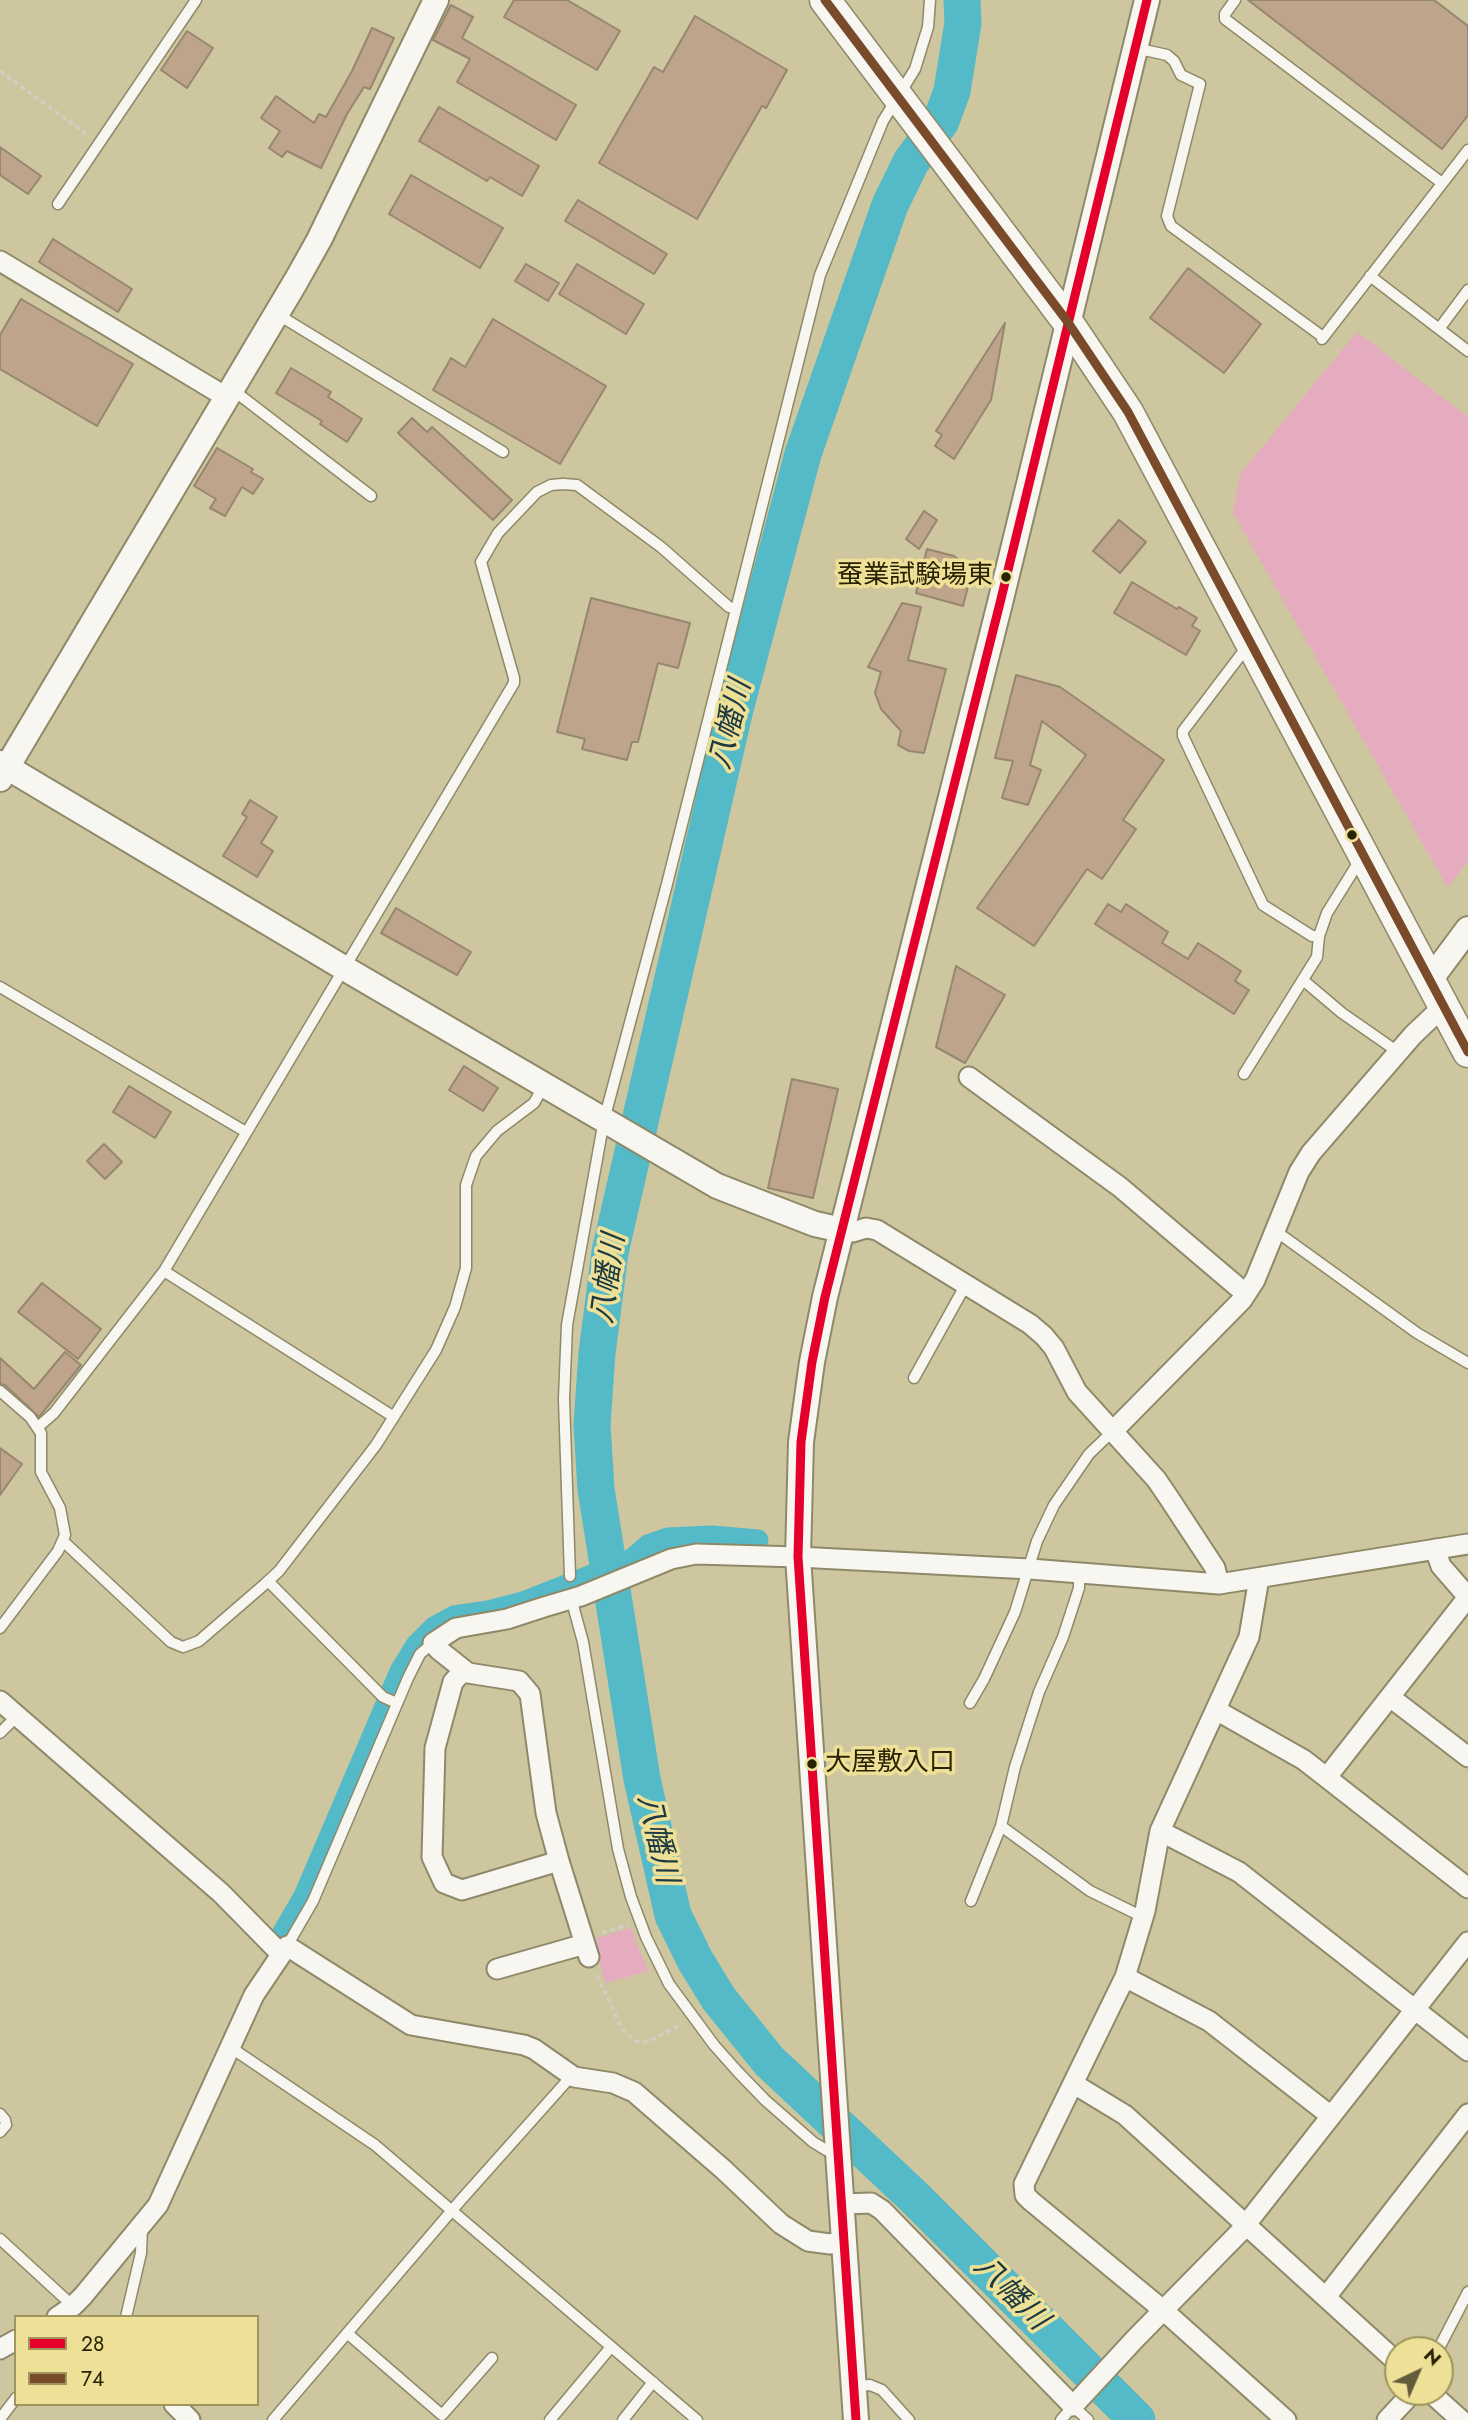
<!DOCTYPE html>
<html>
<head>
<meta charset="utf-8">
<style>
  body { margin:0 }
  #map { position:relative; width:1468px; height:2420px; overflow:hidden; background:#cdc69e; font-family:Jost,sans-serif }
  canvas { display:block }
  .legend { position:absolute; left:14px; top:2315px; width:245px; height:91px; box-sizing:border-box; background:#eee197; border:2px solid #9f955d; margin:0; padding:9px 12px; list-style:none; font-size:21px; color:#292305 }
  .legend li { display:flex; align-items:center; gap:14px; height:35px }
  .legend b { width:35px; border:2px solid #9f955d }
  .north { position:absolute; left:1384px; top:2336px; width:70px; height:70px; box-sizing:border-box; background:#eee197; border:2px solid #9f955d; border-radius:50%; rotate:44deg; font-size:19px; font-weight:700; line-height:28px; text-align:center; color:#292305 }
  .north::after { content:''; display:block; margin:auto; width:24px; height:32px; background:#625c3b; clip-path:polygon(50% 0,100% 100%,50% 72%,0 100%) }
</style>
</head>
<body>
<div id="map">
<canvas width="1468" height="2420"></canvas>
<ul class="legend">
<li><b style="height:9px;background:#e4002b"></b>28</li>
<li><b style="height:9px;background:#7a4b2a"></b>74</li>
</ul>
<div class="north">N</div>
</div>
<script>
const ctx = document.querySelector('canvas').getContext('2d');
ctx.lineJoin = 'round';
function fillPath(path, color) {
  ctx.fillStyle = color;
  ctx.fill(path, 'evenodd');
}
function shape(rows) {
  const path = new Path2D();
  for (const r of rows) {
    path.moveTo(r[0], r[1]);
    for (let i = 2; i < r.length; i += 2) path.lineTo(r[i], r[i + 1]);
  }
  return path;
}
function stroke(path, color, width, dash) {
  ctx.strokeStyle = color;
  ctx.lineWidth = width;
  ctx.lineCap = dash ? 'butt' : 'round';
  ctx.setLineDash(dash || []);
  ctx.stroke(path);
}
function label(font, color, halo, rows, align = 'center') {
  ctx.font = font + ' Jost,"Noto Sans JP",sans-serif';
  ctx.lineWidth = 7;
  ctx.setLineDash([]);
  ctx.textBaseline = 'middle';
  ctx.strokeStyle = halo;
  ctx.fillStyle = color;
  for (const [text, x, y, turn = 0] of rows) {
    ctx.save();
    ctx.translate(x, y);
    ctx.rotate((+turn || 0) * Math.PI / 180);
    ctx.textAlign = isNaN(turn) ? turn : align;
    if (halo) ctx.strokeText(text, 0, 0);
    ctx.fillText(text, 0, 0);
    ctx.restore();
  }
}
const green = shape([
  [1357,332,1468,417,1468,860,1448,888,1233,513,1240,474],
  [631,1928,648,1971,606,1983,592,1939]
]);
const canal = shape([
  [282,1934,304,1896,400,1671,416,1645,434,1627,454,1616,488,1611,523,1602,632,1559,648,1545,668,1538,712,1536,758,1540]
]);
const river = shape([
  [962,0,963,23,952,91,941,121,911,162,890,205,803,454,734,713,610,1252,597,1353,592,1425,596,1489,642,1779,673,1915,695,1960,719,1999,769,2061,913,2196,1137,2420]
]);
const building = shape([
  [514,0,567,0,620,31,597,70,504,17,514,0],
  [1248,0,1434,0,1468,26,1468,115,1442,149,1248,0],
  [451,5,473,17,462,38,576,105,556,140,457,82,470,59,433,40,451,5],
  [695,16,787,70,766,108,762,106,697,219,599,163,654,67,663,72,695,16],
  [372,28,394,38,370,89,364,87,347,114,321,168,287,151,282,157,269,148,280,131,261,118,276,96,314,123,319,114,326,117,352,71,372,28],
  [187,31,213,48,187,88,161,70,187,31],
  [439,107,539,166,522,196,490,177,487,181,419,141,439,107],
  [0,147,41,176,28,194,0,175,0,147],
  [411,175,503,228,480,268,389,214,411,175],
  [578,200,667,254,654,274,565,221,578,200],
  [53,239,132,289,118,312,39,262,53,239],
  [526,264,559,283,548,301,515,281,526,264],
  [577,264,644,304,626,334,559,294,577,264],
  [1188,268,1261,324,1224,373,1150,318,1188,268],
  [21,299,133,364,97,426,0,369,0,335,21,299],
  [493,319,606,386,560,464,433,390,451,358,465,367,493,319],
  [1005,323,991,400,954,459,935,446,942,435,936,431,1005,323],
  [291,368,331,392,328,397,362,419,347,442,320,424,322,421,276,393,291,368],
  [412,418,427,432,432,427,512,500,493,520,398,433,412,418],
  [217,448,253,469,251,472,263,479,253,494,242,487,225,516,210,508,216,499,194,486,217,448],
  [924,511,937,520,919,549,906,539,924,511],
  [1119,520,1146,542,1120,573,1093,551,1119,520],
  [927,549,954,556,972,571,963,606,916,593,927,549],
  [1132,582,1177,609,1179,607,1197,618,1192,626,1200,631,1186,655,1114,613,1132,582],
  [591,598,690,623,678,668,658,663,638,742,632,742,627,760,582,749,585,739,557,732,591,598],
  [902,603,921,607,908,660,946,669,924,753,909,751,898,745,901,731,881,709,875,693,881,672,868,667,902,603],
  [1016,675,1060,687,1164,760,1123,820,1136,829,1102,879,1087,869,1034,946,977,908,1086,755,1042,721,1030,765,1041,770,1028,805,1002,798,1013,761,995,758,1016,675],
  [250,800,277,817,261,843,273,851,257,877,223,856,247,817,242,814,250,800],
  [1108,904,1121,912,1126,904,1168,932,1162,943,1188,959,1198,943,1241,971,1235,981,1249,990,1234,1014,1095,924,1108,904],
  [396,908,471,952,457,975,381,933,396,908],
  [956,966,1005,995,965,1063,936,1047,956,966],
  [464,1066,498,1088,483,1111,449,1090,464,1066],
  [792,1079,838,1089,813,1198,768,1188,792,1079],
  [129,1086,171,1112,155,1138,113,1112,129,1086],
  [104,1144,122,1162,105,1179,87,1161,104,1144],
  [42,1283,101,1329,78,1359,18,1312,42,1283],
  [65,1352,81,1365,39,1417,5,1385,0,1384,0,1358,34,1389,65,1352],
  [0,1448,22,1464,0,1495,0,1448]
]);
const path = shape([
  [0,71,89,136],
  [602,1933,628,1925],
  [597,1975,622,2029,636,2041,645,2042,654,2039,682,2024]
]);
const service = shape([
  [1235,0,1225,14,1225,19,1442,183],
  [1135,48,1167,55,1174,61,1181,75,1200,84,1167,216,1171,226,1323,337],
  [58,204,196,0],
  [1370,276,1468,351],
  [277,314,503,452],
  [1439,329,1468,290],
  [1322,339,1468,150],
  [233,390,371,496],
  [1249,649,1243,652,1183,731,1183,736,1263,905,1312,936,1319,936],
  [1303,980,1342,1013,1398,1052],
  [0,987,246,1132],
  [1244,1074,1317,957,1319,936,1327,913,1355,868,1363,862],
  [1275,1234,1284,1237,1417,1333,1468,1363],
  [164,1271,394,1417],
  [914,1378,965,1286],
  [0,1391,30,1417,41,1433,41,1472,60,1508,65,1535,58,1551,0,1628],
  [38,1427,54,1413,164,1271,514,683,514,678,481,562,498,533,537,492,551,485,563,484,577,485,661,547,729,607,736,609],
  [64,1542,171,1642,183,1647,199,1641,265,1584,279,1571,376,1445,436,1350,455,1307,466,1268,466,1185,476,1156,497,1131,534,1103,544,1085],
  [570,1576,564,1399,567,1325,604,1120,667,884,820,275,883,121,915,69,928,27,930,0],
  [268,1581,383,1697,397,1703],
  [571,1598,583,1642,618,1849,631,1897,646,1937,669,1984,714,2045,738,2072,765,2100,813,2142,826,2150,838,2154],
  [970,1703,984,1679,1015,1612,1037,1541,1054,1505,1089,1454,1112,1432],
  [0,1733,17,1716],
  [1001,1826,1090,1891,1143,1917],
  [971,1901,1001,1826,1015,1767,1039,1692,1063,1637,1079,1588,1079,1574],
  [287,1946,313,1901,408,1678,420,1654,433,1643],
  [230,2047,375,2145,697,2420],
  [0,2114,5,2120,6,2125,0,2132],
  [0,2239,73,2306],
  [126,2317,141,2253,142,2228],
  [347,2333,442,2415,492,2358],
  [1438,2350,1468,2292],
  [854,2386,870,2385,882,2390,909,2420],
  [0,2419,16,2398],
  [273,2420,460,2201,567,2081,570,2075],
  [550,2420,611,2347],
  [623,2420,653,2382],
  [1061,2420,1073,2406,1088,2420]
]);
const minor = shape([
  [0,261,226,397],
  [969,1077,1120,1187,1246,1294],
  [842,1230,853,1232,866,1228,877,1230,1030,1324,1044,1336,1054,1348,1077,1392,1156,1479,1167,1495,1215,1568,1219,1584],
  [1112,1432,1242,1300,1255,1280,1299,1172,1311,1153,1413,1035,1433,1016,1446,1010],
  [1435,1549,1441,1566,1468,1597],
  [1259,1578,1249,1637,1160,1831,1145,1911,1125,1977,1024,2184,1025,2195,1031,2201,1163,2310,1286,2420],
  [464,1670,453,1682,435,1748,432,1857,444,1883,462,1890,559,1861,546,1813,530,1694,519,1681,468,1673,439,1650,433,1643,456,1628,507,1619,544,1607,581,1596,671,1559,696,1554,798,1557,1030,1569,1219,1584,1468,1544],
  [1390,1697,1468,1757],
  [0,1701,221,1893,281,1954],
  [1216,1710,1304,1760,1468,1888],
  [1327,1777,1468,1597],
  [1160,1831,1239,1872,1468,2051],
  [559,1861,589,1957],
  [497,1969,585,1944],
  [1125,1977,1209,2021,1331,2116],
  [1074,2084,1125,2115,1398,2363],
  [842,2204,871,2203,882,2210,1073,2406,1135,2339,1240,2232,1468,1942],
  [1326,2297,1468,2114],
  [57,2317,73,2306,83,2296,158,2205,254,1995,287,1946,411,2025,524,2045,534,2049,574,2077,613,2083,634,2092,724,2170,781,2224,808,2241,830,2244,844,2241],
  [0,2349,16,2340],
  [1430,2392,1461,2420],
  [174,2404,190,2420],
  [1387,2420,1413,2392]
]);
const tertiary = shape([
  [0,763,344,968,717,1186,815,1224,842,1230],
  [0,779,296,281,319,240,436,0],
  [1430,980,1468,929],
  [856,2420,798,1557,801,1442,812,1362,825,1297,1000,603,1147,0]
]);
const primary = shape([
  [825,0,1067,321,1128,412,1468,1052]
]);
const bus1 = shape([
  [856,2420,798,1557,801,1442,812,1362,825,1297,1000,603,1147,0]
]);
const bus2 = shape([
  [825,0,1067,321,1128,412,1468,1052]
]);
const markers = [
  [1006,577,6,"#292305"],
  [1352,835,6,"#292305"],
  [812,1764,6,"#292305"]
];
const busNames = [
  ["蚕業試験場東",993,577],
  ["大屋敷入口",825,1764,"left"]
];
const waterNames = [
  ["八幡川",732,725,-76],
  ["八幡川",610,1279,-82],
  ["八幡川",656,1839,77],
  ["八幡川",1010,2294,45]
];
fillPath(green, '#e5acbf');
stroke(canal, '#55bac7', 21);
stroke(river, '#55bac7', 37);
fillPath(building, '#bea48a');
stroke(building, '#978771', 2);
stroke(service, '#8e8969', 13);
stroke(minor, '#8e8969', 23);
stroke(tertiary, '#8e8969', 28);
stroke(primary, '#8e8969', 33);
stroke(path, '#d2cfc2', 3.5, [5, 3.5]);
stroke(service, '#f8f6f0', 10);
stroke(minor, '#f8f6f0', 19);
stroke(tertiary, '#f8f6f0', 24);
stroke(primary, '#f8f6f0', 30);
stroke(bus1, '#e4002b', 9);
stroke(bus2, '#7a4b2a', 9);
for (const [x, y, r, color] of markers) {
  const dot = new Path2D();
  dot.arc(x, y, r, 0, 2 * Math.PI);
  ctx.fillStyle = color;
  ctx.fill(dot);
  stroke(dot, '#eee197', 2.5);
}
label('26px', '#292305', '#eee197', busNames, 'right');
label('italic 30px', '#1d3942', '#eee197', waterNames);
</script>
</body>
</html>
